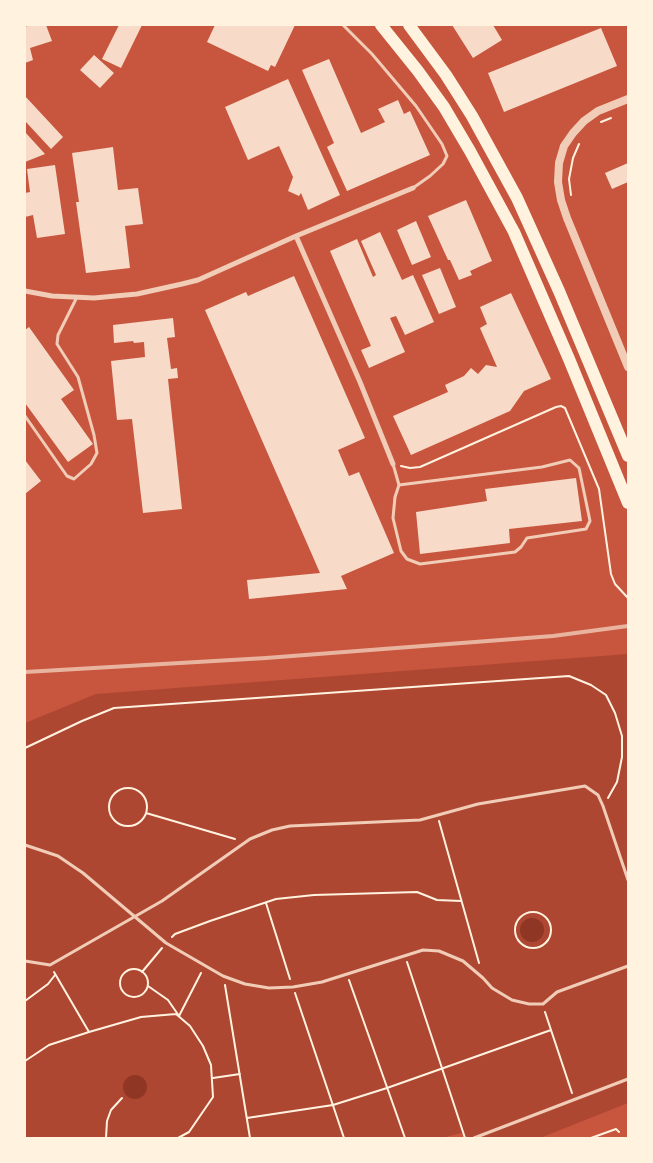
<!DOCTYPE html>
<html>
<head>
<meta charset="utf-8">
<style>
  body { margin:0 }
  #map { position:relative; width:653px; height:1163px; overflow:hidden; background:#c8553d; font-family:"Asap Condensed",sans-serif }
  canvas { display:block }
  .frame { position:absolute; inset:0; border:26px solid #fff3e0; pointer-events:none }
</style>
</head>
<body>
<div id="map">
<canvas width="653" height="1163"></canvas>
<div class="frame"></div>
</div>
<script>
const ctx = document.querySelector('canvas').getContext('2d');
ctx.lineJoin = 'round';
function fillPath(path, color) {
  ctx.fillStyle = color;
  ctx.fill(path, 'evenodd');
}
function shape(rows) {
  const path = new Path2D();
  for (const r of rows) {
    if (r.length === 3) {
      path.moveTo(r[0] + r[2], r[1]);
      path.arc(r[0], r[1], r[2], 0, 2 * Math.PI);
      continue;
    }
    path.moveTo(r[0], r[1]);
    for (let i = 2; i < r.length; i += 2) path.lineTo(r[i], r[i + 1]);
  }
  return path;
}
function stroke(path, color, width, dash) {
  ctx.strokeStyle = color;
  ctx.lineWidth = width;
  ctx.lineCap = dash ? 'butt' : 'round';
  ctx.setLineDash(dash || []);
  ctx.stroke(path);
}
const green = shape([
  [628,654,628,1103,540,1138,469,1138,461,1133,442,1138,25,1138,25,723,96,694]
]);
const water = shape([
  [532,930,12],
  [135,1087,12]
]);
const building = shape([
  [30,25,46,25,52,41,30,48,33,60,25,63,25,27],
  [119,25,142,25,121,68,102,59],
  [215,25,295,25,275,67,271,65,268,71,207,42],
  [452,25,493,25,502,40,473,58],
  [601,28,617,66,504,112,488,73],
  [94,55,114,73,100,88,80,70],
  [329,59,361,133,385,122,378,109,398,100,404,114,410,111,430,155,347,191,327,147,334,143,302,70],
  [288,79,340,195,308,210,301,193,299,196,288,191,293,177,279,146,248,160,225,107],
  [25,96,63,137,51,149,25,121],
  [25,132,45,154,25,162],
  [113,147,118,190,138,188,143,224,125,226,130,268,86,273,76,202,79,202,72,153],
  [628,163,628,182,612,189,605,173],
  [55,165,65,234,37,238,33,215,25,217,25,193,30,192,27,169],
  [466,200,492,261,470,271,472,275,459,280,450,260,448,260,428,216],
  [416,221,431,257,412,265,397,230],
  [380,232,402,280,413,275,434,322,405,335,396,316,390,318,405,352,369,368,361,350,371,346,330,251,357,239,373,277,376,275,361,241],
  [440,268,456,307,439,314,422,275],
  [294,276,365,438,338,450,349,476,359,472,394,553,341,576,347,589,249,599,247,580,320,573,205,310,246,292,248,296],
  [511,293,551,379,524,391,510,411,411,455,393,416,448,392,445,385,464,376,471,368,478,374,486,365,497,367,480,328,487,324,480,307],
  [173,318,175,337,167,338,171,369,177,368,178,378,168,379,182,509,143,513,132,419,117,420,111,361,145,357,144,342,134,343,133,341,114,343,113,325],
  [29,327,74,390,61,399,93,444,68,462,25,403,25,330],
  [25,460,41,481,25,494],
  [576,478,582,521,509,529,510,543,420,554,416,512,487,501,485,489]
]);
const path = shape([
  [601,122,611,118],
  [571,195,569,179,573,158,579,144],
  [401,466,410,468,420,467,556,407,561,406,565,408,599,489,611,574,615,584,628,598],
  [25,748,82,721,114,708,569,676,591,685,606,695,615,713,622,736,622,757,617,782,608,798],
  [128,807,19],
  [146,813,235,839],
  [439,821,479,963],
  [266,903,290,979],
  [533,930,18],
  [172,937,175,934,210,921,276,899,314,895,417,892,437,900,461,901],
  [407,962,465,1138],
  [134,983,14],
  [54,972,89,1032],
  [142,972,162,948],
  [349,980,405,1138],
  [225,985,250,1138],
  [148,986,168,1000,179,1016,201,973],
  [295,993,344,1138],
  [25,1001,48,984,55,975],
  [545,1012,572,1093],
  [25,1061,49,1045,89,1032,141,1017,176,1014,190,1026,203,1046,211,1065,213,1097,189,1132,178,1138],
  [213,1078,240,1074],
  [247,1118,333,1105,387,1088,551,1030],
  [106,1138,107,1121,111,1110,122,1098],
  [591,1138,616,1129,619,1132]
]);
const service = shape([
  [343,25,372,54,416,106,442,144,447,156,443,164,430,176,413,188],
  [25,416,67,476,74,479,91,464,97,453,94,435,78,377,57,344,58,335,76,299],
  [393,464,399,485,395,497,393,518,401,551,407,559,420,564,515,552,521,547,527,538,586,529,590,521,579,468,570,460,542,467,399,485],
  [25,845,58,856,83,873,166,943,223,976,245,984,269,988,293,987,322,982,423,950,439,951,463,961,483,978,492,988,512,1000,529,1004,543,1004,557,992,628,966],
  [25,961,50,965,162,901,250,839,272,830,290,826,420,820,478,804,585,786,598,795,603,806,628,880],
  [474,1138,628,1079]
]);
const minor = shape([
  [296,236,360,382,393,464],
  [25,291,52,296,94,298,137,294,182,284,198,280,296,236,413,188]
]);
const tertiary = shape([
  [628,99,598,111,584,121,573,133,564,146,559,163,558,182,561,200,567,218,628,367]
]);
const motorway = shape([
  [381,25,418,71,444,107,470,151,514,232,569,359,628,503],
  [409,25,446,75,472,116,517,198,559,291,628,456]
]);
const rail = shape([
  [25,672,266,658,553,636,628,626]
]);
fillPath(green, '#ae4732');
fillPath(water, '#8f3625');
fillPath(building, '#f7dbc8');
stroke(path, '#fff3e0', 2);
stroke(service, '#f1ccb7', 3);
stroke(minor, '#f1ccb7', 5);
stroke(tertiary, '#f1ccb7', 8);
stroke(motorway, '#fff3e0', 12);
stroke(rail, '#e9b49f', 4);
</script>
</body>
</html>
